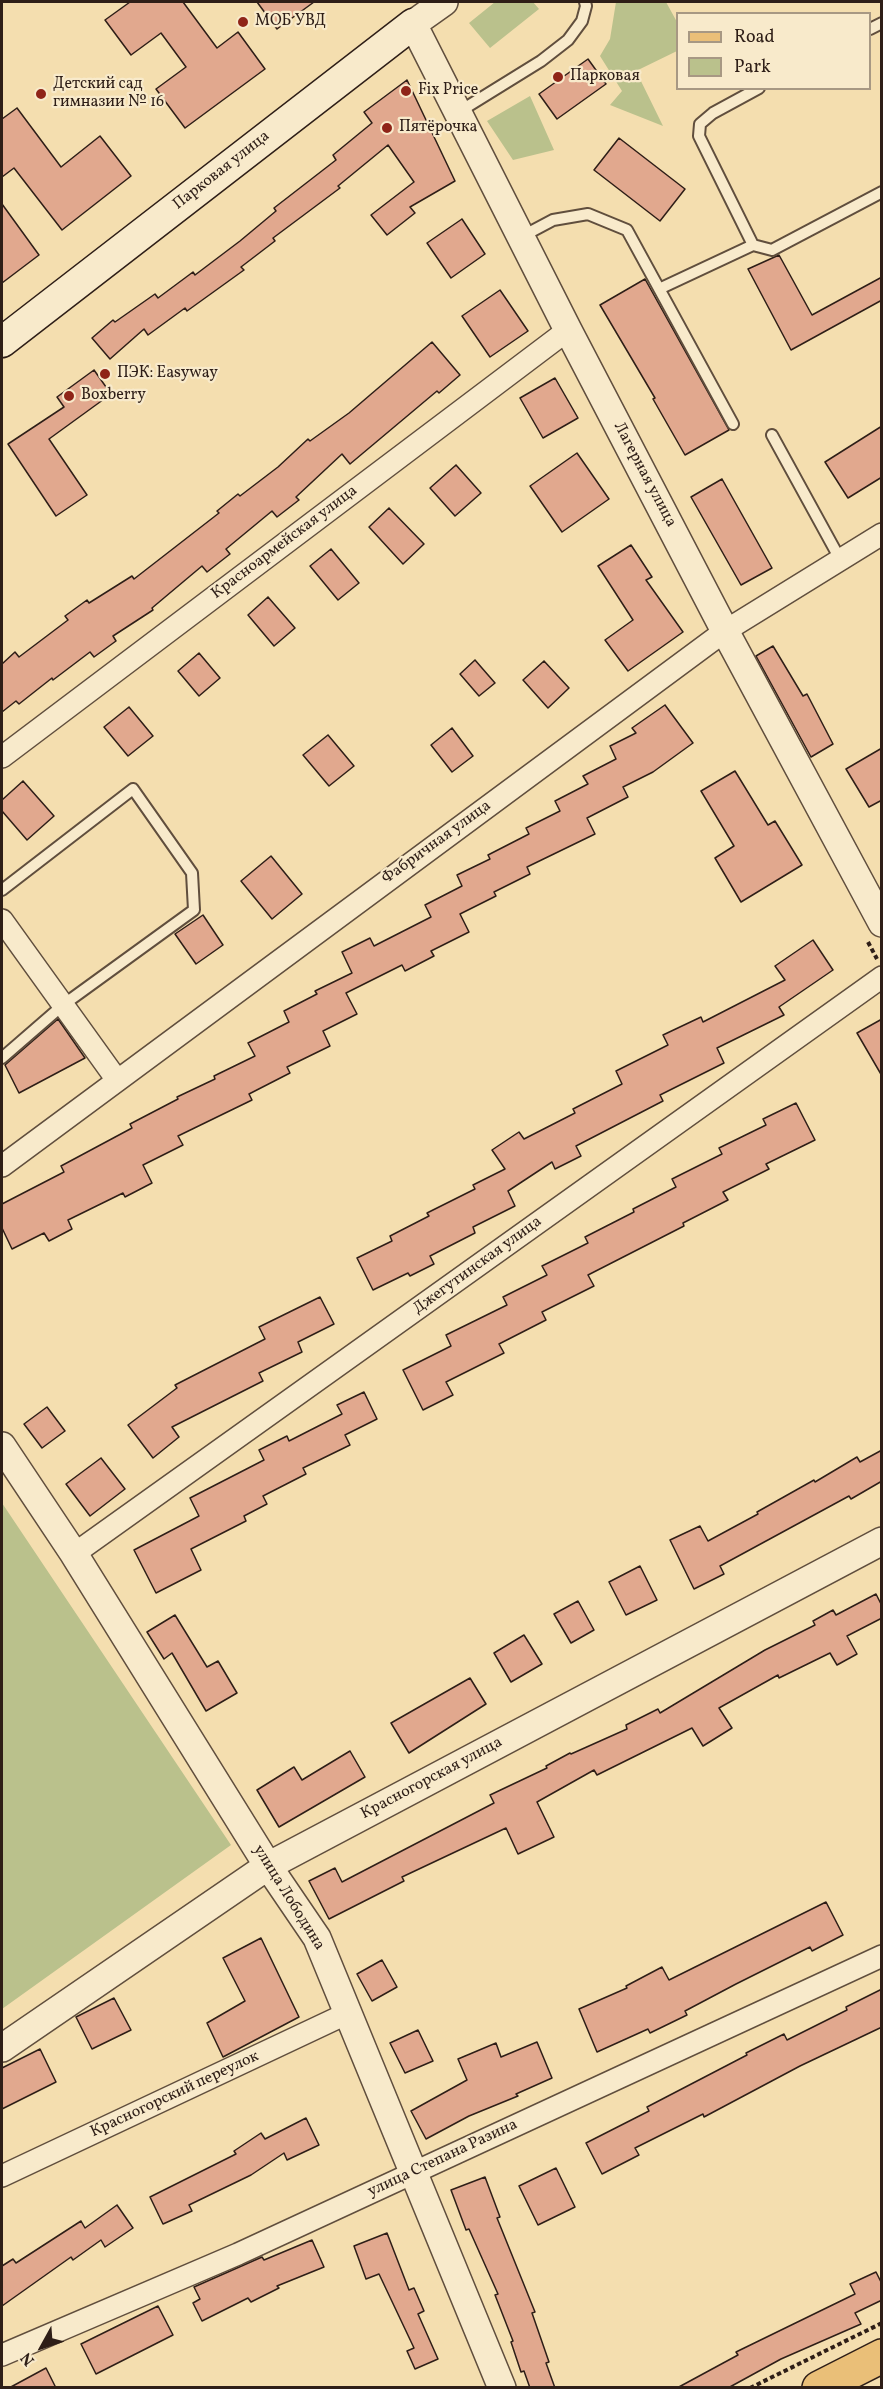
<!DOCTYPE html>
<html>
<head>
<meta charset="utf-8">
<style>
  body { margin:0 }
  #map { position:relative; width:883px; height:2389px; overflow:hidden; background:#f4deaf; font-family:Vollkorn,serif }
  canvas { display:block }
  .frame { position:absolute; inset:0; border:3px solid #2e1e17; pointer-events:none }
  .legend { position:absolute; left:676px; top:12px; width:195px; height:78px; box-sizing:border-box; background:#f8eacb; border:2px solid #a79883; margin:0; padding:8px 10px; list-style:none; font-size:18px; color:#2e1e17 }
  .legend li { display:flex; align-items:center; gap:12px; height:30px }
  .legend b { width:30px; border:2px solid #a79883 }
  .north { position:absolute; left:12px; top:2317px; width:60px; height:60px; -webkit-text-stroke:4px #f8eacb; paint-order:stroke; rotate:230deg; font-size:16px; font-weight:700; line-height:24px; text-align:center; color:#2e1e17 }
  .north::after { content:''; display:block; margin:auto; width:21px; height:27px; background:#2e1e17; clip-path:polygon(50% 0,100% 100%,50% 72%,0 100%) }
</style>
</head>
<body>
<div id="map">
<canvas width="883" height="2389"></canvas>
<div class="frame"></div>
<ul class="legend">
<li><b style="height:8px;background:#eabf78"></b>Road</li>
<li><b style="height:16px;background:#bac18c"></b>Park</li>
</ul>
<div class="north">N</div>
</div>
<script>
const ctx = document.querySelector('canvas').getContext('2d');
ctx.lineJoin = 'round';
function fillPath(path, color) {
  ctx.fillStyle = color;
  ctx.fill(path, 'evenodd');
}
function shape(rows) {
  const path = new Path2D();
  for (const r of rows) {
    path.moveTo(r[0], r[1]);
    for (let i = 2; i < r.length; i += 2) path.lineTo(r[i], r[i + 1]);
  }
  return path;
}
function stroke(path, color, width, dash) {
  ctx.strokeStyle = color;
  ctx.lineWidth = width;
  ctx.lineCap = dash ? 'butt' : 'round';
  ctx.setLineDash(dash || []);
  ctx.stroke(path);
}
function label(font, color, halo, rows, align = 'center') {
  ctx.font = font + ' Vollkorn,serif';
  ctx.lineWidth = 4.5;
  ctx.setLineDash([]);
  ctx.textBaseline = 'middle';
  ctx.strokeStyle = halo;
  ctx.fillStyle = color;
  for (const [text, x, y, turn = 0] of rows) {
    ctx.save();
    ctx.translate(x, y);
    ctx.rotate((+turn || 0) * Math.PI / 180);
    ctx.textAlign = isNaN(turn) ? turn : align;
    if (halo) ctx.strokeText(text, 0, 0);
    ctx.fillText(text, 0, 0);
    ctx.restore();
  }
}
const green = shape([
  [495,2,533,2,539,9,490,48,469,23],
  [616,2,666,2,677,22,677,51,636,71,663,126,610,105,622,91,600,56,610,39],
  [530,96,554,150,513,160,487,121],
  [2,1503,231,1845,2,2009]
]);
const building = shape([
  [130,2,183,2,217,48,238,32,265,69,185,128,156,89,186,67,161,33,131,55,105,20,130,2],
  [257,2,314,2,277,29,257,2],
  [588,59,606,84,557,119,539,94,588,59],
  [407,80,455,181,410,207,415,213,387,235,371,215,414,182,388,145,338,186,340,188,273,238,275,241,241,267,244,270,187,311,185,308,148,335,144,329,110,359,92,338,113,320,115,322,155,294,158,298,193,272,195,275,240,241,276,211,274,208,336,160,333,155,372,123,364,112,407,80],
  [17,108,61,167,100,136,131,176,62,230,14,168,2,177,2,119,17,108],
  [619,138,685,189,660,221,594,170,619,138],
  [2,204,39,255,2,283,2,204],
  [462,219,485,254,451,278,427,243,462,219],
  [779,255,812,315,882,277,882,300,791,350,748,269,779,255],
  [645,279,729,430,685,455,653,399,655,398,600,305,645,279],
  [500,290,528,331,490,357,462,316,500,290],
  [432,342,460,375,439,393,437,391,350,464,342,454,296,497,299,500,277,517,272,511,226,549,230,554,207,572,202,566,152,608,153,610,113,636,116,641,94,657,90,652,53,680,52,678,19,704,16,701,2,712,2,664,15,652,19,657,68,620,65,616,87,600,89,603,132,576,134,579,219,513,217,511,238,494,240,496,278,467,308,439,310,441,349,413,432,342],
  [94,370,111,394,49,439,87,495,56,516,8,444,64,407,57,397,94,370],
  [555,378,578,418,543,438,520,398,555,378],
  [882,426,882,477,848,498,825,462,882,426],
  [577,453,609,499,562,532,530,486,577,453],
  [456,465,481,493,455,516,430,488,456,465],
  [722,479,772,568,741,585,691,497,722,479],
  [389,508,424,544,403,564,369,527,389,508],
  [631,545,652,577,646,580,683,632,628,671,605,640,633,620,598,566,631,545],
  [331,549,359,583,338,600,310,566,331,549],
  [268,597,295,628,274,646,248,615,268,597],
  [773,646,803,696,807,694,833,744,811,757,756,656,773,646],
  [199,653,220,678,199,696,178,671,199,653],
  [475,660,495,683,479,696,460,674,475,660],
  [544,661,569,688,548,708,523,680,544,661],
  [665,705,693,743,653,772,623,787,628,797,587,818,595,834,527,867,530,874,494,892,496,896,460,914,469,932,431,951,434,956,405,971,402,965,346,993,357,1014,323,1031,330,1046,287,1067,290,1073,249,1094,252,1100,178,1136,183,1145,143,1165,152,1183,125,1197,123,1193,68,1220,72,1229,49,1241,44,1233,12,1249,2,1228,2,1204,64,1172,61,1166,132,1128,130,1124,178,1099,177,1097,215,1079,214,1076,255,1056,248,1043,289,1022,284,1011,317,994,315,991,352,973,342,952,370,938,374,946,431,917,425,905,462,886,457,875,490,859,488,855,529,834,526,828,560,811,555,801,588,784,583,776,616,759,610,746,636,733,632,728,665,705],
  [129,707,153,736,128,756,104,727,129,707],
  [452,728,473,756,452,772,431,745,452,728],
  [328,735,354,766,329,786,303,755,328,735],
  [882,748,882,800,869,807,846,769,882,748],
  [735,771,768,825,775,821,802,865,741,902,715,858,734,846,701,791,735,771],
  [23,781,54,816,27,840,2,811,2,800,23,781],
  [271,856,302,894,272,919,241,881,271,856],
  [203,915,223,945,196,964,175,934,203,915],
  [813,940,833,970,779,1007,784,1015,717,1048,724,1063,660,1095,663,1101,576,1146,581,1156,555,1169,552,1162,508,1191,515,1206,473,1227,475,1233,430,1256,434,1264,410,1276,408,1273,373,1290,357,1258,392,1241,390,1236,429,1216,427,1213,475,1189,473,1185,505,1169,492,1150,519,1132,524,1139,575,1113,573,1109,622,1084,616,1071,668,1045,663,1035,701,1017,703,1022,785,980,775,966,813,940],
  [58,1019,85,1058,19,1093,5,1065,58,1019],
  [882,1019,882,1076,857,1033,882,1019],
  [796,1103,815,1140,766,1164,769,1169,723,1192,728,1200,683,1223,684,1226,588,1275,594,1286,542,1312,546,1320,499,1344,504,1353,446,1382,453,1395,423,1410,403,1370,451,1346,446,1335,507,1305,503,1297,547,1275,542,1266,588,1243,585,1237,634,1212,633,1209,676,1187,672,1179,722,1154,719,1148,766,1125,763,1119,796,1103],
  [320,1297,334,1324,298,1342,302,1352,259,1373,263,1381,172,1427,179,1437,153,1458,128,1425,177,1388,175,1385,265,1339,259,1327,320,1297],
  [364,1392,377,1419,345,1435,350,1445,303,1468,306,1474,263,1496,267,1504,244,1516,246,1521,191,1549,201,1570,156,1593,134,1550,199,1516,190,1498,264,1460,259,1450,287,1436,289,1441,342,1414,337,1405,364,1392],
  [47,1407,65,1431,42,1448,24,1424,47,1407],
  [882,1450,882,1481,851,1499,849,1496,720,1566,724,1574,694,1589,670,1540,700,1526,708,1541,758,1514,757,1512,814,1480,815,1482,857,1457,860,1462,882,1450],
  [101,1458,125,1489,90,1516,66,1484,101,1458],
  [640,1566,657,1600,626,1615,609,1582,640,1566],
  [876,1594,882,1606,882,1618,847,1636,857,1654,837,1665,830,1653,779,1678,778,1675,719,1708,732,1728,703,1746,692,1728,597,1775,594,1770,537,1802,554,1837,518,1854,506,1828,402,1877,404,1881,329,1919,309,1881,335,1868,342,1882,494,1803,490,1795,547,1768,546,1766,570,1753,571,1754,627,1729,626,1725,658,1709,660,1713,765,1650,815,1625,813,1621,833,1610,836,1615,876,1594],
  [578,1601,594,1630,571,1643,554,1614,578,1601],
  [175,1615,207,1667,218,1661,237,1693,206,1711,172,1653,164,1659,147,1632,175,1615],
  [524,1635,542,1664,511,1682,494,1653,524,1635],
  [470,1678,486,1704,409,1753,391,1723,470,1678],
  [350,1751,365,1777,279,1827,257,1790,294,1767,302,1780,350,1751],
  [826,1902,843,1935,812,1951,810,1947,736,1984,685,2011,687,2015,650,2033,648,2029,597,2052,579,2009,627,1988,626,1986,662,1967,669,1980,826,1902],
  [261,1938,299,2017,223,2057,207,2023,245,2001,223,1958,261,1938],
  [382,1960,397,1987,372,2001,357,1974,382,1960],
  [882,1989,882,2027,800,2066,704,2117,703,2114,635,2148,639,2155,602,2174,586,2143,649,2111,647,2107,747,2055,746,2053,784,2034,787,2040,847,2010,846,2007,882,1989],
  [114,1998,131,2030,92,2049,76,2017,114,1998],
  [418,2030,433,2061,405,2073,390,2043,418,2030],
  [537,2042,552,2078,516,2094,518,2096,469,2116,426,2139,411,2111,467,2080,458,2059,496,2043,501,2057,537,2042],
  [40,2049,56,2082,2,2109,2,2068,40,2049],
  [306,2118,319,2145,287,2160,284,2153,251,2175,189,2205,192,2211,163,2224,150,2197,236,2154,234,2151,261,2133,265,2139,306,2118],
  [556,2168,575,2207,538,2225,519,2186,556,2168],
  [485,2177,500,2217,497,2218,535,2312,532,2313,549,2362,546,2363,555,2388,530,2388,524,2371,521,2372,511,2342,513,2341,495,2295,498,2294,469,2229,466,2230,451,2190,485,2177],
  [117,2205,133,2228,105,2247,101,2240,73,2260,71,2257,2,2306,2,2266,13,2259,16,2263,81,2221,85,2228,117,2205],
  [387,2233,409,2290,414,2288,424,2311,418,2314,438,2359,415,2369,407,2351,414,2348,379,2274,366,2279,354,2246,387,2233],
  [312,2240,324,2267,277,2286,279,2288,251,2302,248,2298,202,2321,193,2303,200,2299,194,2287,262,2257,264,2260,312,2240],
  [876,2272,882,2284,882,2300,855,2313,861,2324,781,2359,728,2388,677,2388,738,2355,736,2352,855,2294,850,2284,876,2272],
  [158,2306,173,2335,96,2374,81,2344,158,2306],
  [46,2368,56,2388,9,2388,46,2368]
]);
const path = shape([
  [868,942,877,959],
  [750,2388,882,2323]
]);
const service = shape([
  [870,29,882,23],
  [457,113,541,61,568,40,582,21,586,6,585,2],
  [521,237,553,220,588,214,627,230,733,424],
  [753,245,699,136,700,124,713,113,759,88],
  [659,289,753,245,772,250,882,192],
  [772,435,840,559],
  [2,890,133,789,192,873,194,910,63,1005,2,1058]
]);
const minor = shape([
  [2,757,568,330],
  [2,920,117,1080],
  [2,1166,725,631,882,534],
  [74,1554,882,977],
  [2,2176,348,2013],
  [2,2355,238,2254,882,1956]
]);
const tertiary = shape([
  [444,2,413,24,568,330,725,631,882,923],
  [2,1446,74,1554,268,1866,317,1938,502,2388],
  [2,2048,268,1866,882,1541]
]);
const secondary = shape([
  [2,342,413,24]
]);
const primary = shape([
  [819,2388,882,2356]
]);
const markers = [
  [243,22,6,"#8f2418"],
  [558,77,6,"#8f2418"],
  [406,91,6,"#8f2418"],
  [41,94,6,"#8f2418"],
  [387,128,6,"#8f2418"],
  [105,374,6,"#8f2418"],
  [69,396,6,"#8f2418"]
];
const poiNames = [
  ["МОБ УВД",255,22],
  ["Парковая",570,77],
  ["Детский сад",53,85],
  ["гимназии № 16",53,103],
  ["Fix Price",418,91],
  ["Пятёрочка",399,128],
  ["ПЭК: Easyway",117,374],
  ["Boxberry",81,396]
];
const streetNames = [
  ["Парковая улица",222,171,-38],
  ["Лагерная улица",644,475,62],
  ["Красноармейская улица",285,543,-37],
  ["Фабричная улица",437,843,-36],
  ["Джегутинская улица",478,1266,-36],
  ["Красногорская улица",432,1779,-28],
  ["улица Лободина",288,1898,58],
  ["Красногорский переулок",175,2095,-25],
  ["улица Степана Разина",443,2159,-25]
];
fillPath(green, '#bac18c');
fillPath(building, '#e1a88e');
stroke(building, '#2e1e17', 1.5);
stroke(service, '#604e3d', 14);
stroke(minor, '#604e3d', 24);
stroke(tertiary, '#604e3d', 30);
stroke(secondary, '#2e1e17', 33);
stroke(primary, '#2e1e17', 36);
stroke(path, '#2e1e17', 4, [4.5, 3]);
stroke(service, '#f8eacb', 10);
stroke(minor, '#f8eacb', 21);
stroke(tertiary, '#f8eacb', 27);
stroke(secondary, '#f8eacb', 30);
stroke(primary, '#eabf78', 33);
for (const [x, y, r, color] of markers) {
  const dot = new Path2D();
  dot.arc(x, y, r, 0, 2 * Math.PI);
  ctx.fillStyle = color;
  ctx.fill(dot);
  stroke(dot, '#f8eacb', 2);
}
label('16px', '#2e1e17', '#f8eacb', poiNames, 'left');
label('16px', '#2e1e17', '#f8eacb', streetNames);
</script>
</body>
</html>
